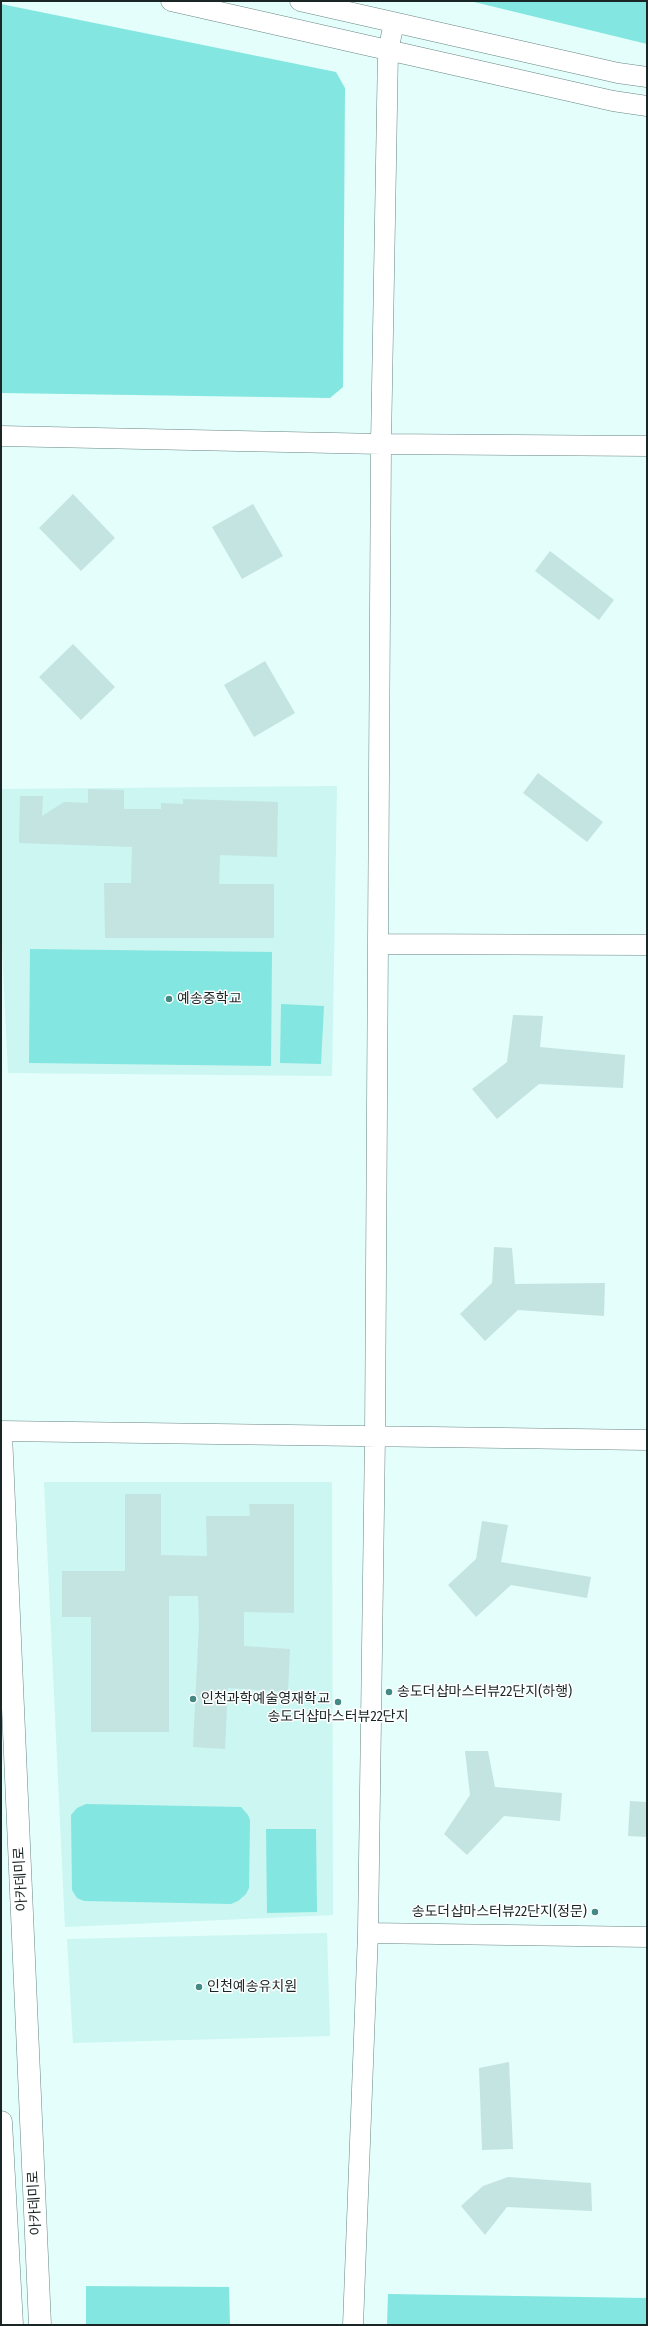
<!DOCTYPE html>
<html>
<head>
<meta charset="utf-8">
<style>
  body { margin:0 }
  #map { position:relative; width:648px; height:2326px; overflow:hidden; background:#e3fefb; font-family:"Fira Sans Condensed",sans-serif }
  canvas { display:block }
  .frame { position:absolute; inset:0; border:2px solid #1a2625; pointer-events:none }
</style>
</head>
<body>
<div id="map">
<canvas width="648" height="2326"></canvas>
<div class="frame"></div>
</div>
<script>
const ctx = document.querySelector('canvas').getContext('2d');
ctx.lineJoin = 'round';
function fillPath(path, color) {
  ctx.fillStyle = color;
  ctx.fill(path, 'evenodd');
}
function shape(rows) {
  const path = new Path2D();
  for (const r of rows) {
    path.moveTo(r[0], r[1]);
    for (let i = 2; i < r.length; i += 2) path.lineTo(r[i], r[i + 1]);
  }
  return path;
}
function stroke(path, color, width, dash) {
  ctx.strokeStyle = color;
  ctx.lineWidth = width;
  ctx.lineCap = dash ? 'butt' : 'round';
  ctx.setLineDash(dash || []);
  ctx.stroke(path);
}
function label(font, color, halo, rows, align = 'center') {
  ctx.font = font + ' "Fira Sans Condensed","Noto Sans KR",sans-serif';
  ctx.lineWidth = 3;
  ctx.setLineDash([]);
  ctx.textBaseline = 'middle';
  ctx.strokeStyle = halo;
  ctx.fillStyle = color;
  for (const [text, x, y, turn = 0] of rows) {
    ctx.save();
    ctx.translate(x, y);
    ctx.rotate((+turn || 0) * Math.PI / 180);
    ctx.textAlign = isNaN(turn) ? turn : align;
    if (halo) ctx.strokeText(text, 0, 0);
    ctx.fillText(text, 0, 0);
    ctx.restore();
  }
}
const built = shape([
  [337,786,332,1076,8,1073,1,925,1,789],
  [44,1482,332,1482,333,1915,65,1927],
  [327,1933,330,2036,73,2043,67,1939]
]);
const green = shape([
  [470,1,647,1,647,44],
  [1,4,336,72,345,88,343,387,330,398,1,393],
  [30,949,272,952,271,1066,29,1063],
  [281,1004,324,1006,321,1064,280,1063],
  [86,1804,241,1807,248,1815,250,1820,249,1888,246,1894,238,1901,231,1904,84,1901,77,1898,72,1890,71,1815,77,1808],
  [266,1829,316,1829,317,1912,267,1913],
  [86,2286,229,2287,230,2325,86,2325],
  [388,2294,647,2298,647,2325,387,2325]
]);
const building = shape([
  [73,494,115,538,81,571,39,528],
  [253,504,283,556,242,579,212,527],
  [550,551,614,600,599,620,535,571],
  [73,644,115,687,81,720,39,677],
  [265,661,295,713,254,737,224,685],
  [538,773,603,822,587,842,523,793],
  [88,789,124,790,124,809,161,809,161,803,183,804,183,799,278,802,277,857,220,855,219,884,274,884,274,938,105,938,104,883,131,883,132,847,19,843,20,796,43,796,42,816,64,802,88,803],
  [513,1015,543,1016,540,1047,625,1055,623,1088,539,1084,497,1119,472,1089,507,1062],
  [494,1247,512,1248,515,1284,605,1283,604,1316,518,1310,485,1341,460,1314,492,1283],
  [125,1494,161,1494,161,1555,207,1556,206,1516,250,1516,249,1504,294,1504,294,1613,244,1612,244,1646,290,1649,288,1692,228,1688,225,1749,193,1747,199,1625,198,1596,169,1596,169,1732,91,1732,91,1617,62,1617,62,1571,125,1571],
  [482,1521,508,1525,501,1562,591,1577,587,1598,511,1585,476,1617,448,1585,476,1559],
  [465,1751,488,1751,495,1787,562,1793,560,1821,504,1816,467,1855,444,1834,470,1795],
  [630,1801,647,1802,647,1837,628,1836],
  [509,2062,513,2149,482,2150,479,2068],
  [508,2177,591,2183,592,2211,507,2207,485,2235,461,2206,483,2186]
]);
const street = shape([
  [171,1,613,101,647,106],
  [300,1,618,73,647,77],
  [1,436,381,444,647,446],
  [379,944,647,945],
  [1,1431,647,1440],
  [368,1933,647,1937],
  [353,2325,368,1933,375,1436,381,444,388,51,394,23]
]);
const secondary = shape([
  [1,1434,40,2325],
  [1,2122,12,2325]
]);
const markers = [
  [169,999,4,"#438a85"],
  [389,1692,4,"#438a85"],
  [193,1699,4,"#438a85"],
  [338,1702,4,"#438a85"],
  [595,1912,4,"#438a85"],
  [199,1987,4,"#438a85"]
];
const poiNames = [
  ["예송중학교",177,999],
  ["송도더샵마스터뷰22단지(하행)",397,1692],
  ["인천과학예술영재학교",201,1699],
  ["송도더샵마스터뷰22단지",338,1717,"center"],
  ["송도더샵마스터뷰22단지(정문)",587,1912,"right"],
  ["인천예송유치원",207,1987]
];
const streetNames = [
  ["아카데미로",21,1879,-93],
  ["아카데미로",35,2203,-93]
];
fillPath(built, '#cbf6f2');
fillPath(green, '#84e6e0');
fillPath(building, '#c4e4e1');
stroke(street, '#688683', 21);
stroke(secondary, '#688683', 23);
stroke(street, '#fff', 20);
stroke(secondary, '#fff', 22);
for (const [x, y, r, color] of markers) {
  const dot = new Path2D();
  dot.arc(x, y, r, 0, 2 * Math.PI);
  ctx.fillStyle = color;
  ctx.fill(dot);
  stroke(dot, '#fff', 1.5);
}
label('14px', '#1a2625', '#fff', poiNames, 'left');
label('14px', '#1a2625', '#fff', streetNames);
</script>
</body>
</html>
